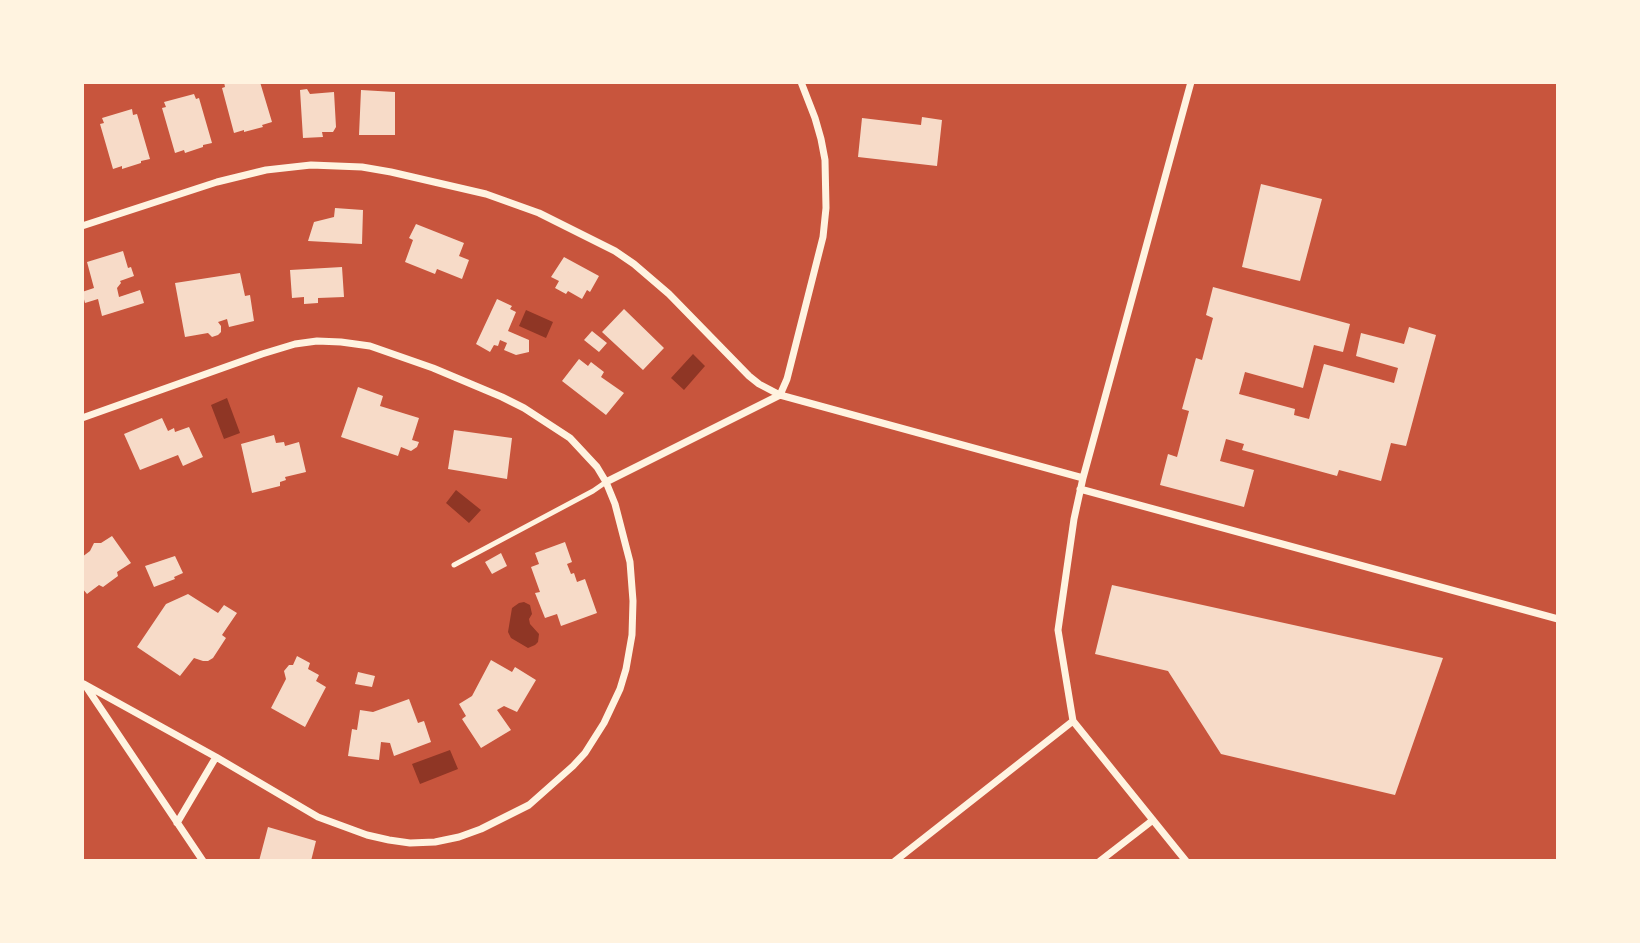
<!DOCTYPE html>
<html>
<head>
<meta charset="utf-8">
<style>
  body { margin:0 }
  #map { position:relative; width:1640px; height:943px; overflow:hidden; background:#c8553d; font-family:Quicksand,sans-serif }
  canvas { display:block }
  .frame { position:absolute; inset:0; border:84px solid #fff3e0; pointer-events:none }
</style>
</head>
<body>
<div id="map">
<canvas width="1640" height="943"></canvas>
<div class="frame"></div>
</div>
<script>
const ctx = document.querySelector('canvas').getContext('2d');
ctx.lineJoin = 'round';
function fillPath(path, color) {
  ctx.fillStyle = color;
  ctx.fill(path, 'evenodd');
}
function shape(rows) {
  const path = new Path2D();
  for (const r of rows) {
    path.moveTo(r[0], r[1]);
    for (let i = 2; i < r.length; i += 2) path.lineTo(r[i], r[i + 1]);
  }
  return path;
}
function stroke(path, color, width, dash) {
  ctx.strokeStyle = color;
  ctx.lineWidth = width;
  ctx.lineCap = dash ? 'butt' : 'round';
  ctx.setLineDash(dash || []);
  ctx.stroke(path);
}
const water = shape([
  [526,310,553,322,546,338,519,326],
  [693,354,705,366,684,390,671,378],
  [227,398,240,433,224,439,211,405],
  [456,490,481,510,469,523,446,503],
  [524,602,530,605,532,614,529,619,530,624,539,634,538,642,535,645,528,648,511,638,508,632,512,608,519,603],
  [450,750,458,769,420,784,412,764]
]);
const building = shape([
  [224,82,260,82,272,122,262,125,263,127,244,132,244,130,234,133,222,88,225,87],
  [307,89,310,94,334,92,336,127,333,132,322,132,323,137,303,138,300,90],
  [361,90,395,92,395,135,359,135],
  [194,94,196,99,199,98,212,143,203,145,203,147,185,153,184,150,175,153,162,108,166,107,164,102],
  [132,109,133,115,137,114,150,159,141,161,141,163,122,169,122,166,113,169,100,124,104,123,102,118],
  [922,117,942,120,937,166,858,157,862,118,921,125],
  [1261,184,1322,199,1300,281,1242,267],
  [335,208,363,210,362,244,308,241,314,222,334,217],
  [416,224,464,243,459,256,469,260,462,279,437,269,435,274,405,262,413,240,409,238],
  [123,251,128,268,131,267,134,276,120,281,121,283,117,288,119,297,140,290,144,303,102,316,98,299,85,303,82,292,94,288,87,262],
  [564,257,599,276,590,292,587,290,582,299,568,291,566,294,555,288,559,281,551,277],
  [342,267,344,297,318,298,318,303,304,304,304,297,292,298,290,270],
  [240,273,245,296,250,295,254,321,229,327,227,319,218,322,221,326,221,332,218,335,212,337,208,333,185,337,175,283],
  [1213,287,1350,324,1343,352,1314,345,1303,388,1245,372,1239,394,1295,409,1294,415,1309,419,1324,364,1394,383,1398,368,1356,356,1361,333,1404,344,1409,327,1436,335,1406,446,1391,443,1381,481,1339,470,1337,476,1242,450,1244,444,1226,439,1220,461,1254,470,1244,507,1160,485,1168,454,1177,457,1189,411,1182,409,1196,358,1202,360,1213,318,1206,315],
  [497,299,512,306,510,309,516,312,508,331,529,340,529,352,516,355,504,350,507,343,500,340,498,346,494,345,490,352,476,344],
  [624,309,664,348,643,370,602,332],
  [592,331,607,343,599,352,584,340],
  [579,359,588,366,591,362,604,372,601,377,624,393,606,415,562,381],
  [358,387,383,396,380,406,419,418,412,440,419,442,417,447,411,451,401,447,398,456,341,437],
  [162,418,168,431,174,428,175,432,189,427,203,457,183,466,178,455,140,470,124,434],
  [454,430,512,438,507,479,448,469],
  [274,435,276,443,284,442,285,446,299,442,306,472,285,477,286,480,280,482,280,486,252,493,241,444],
  [112,536,131,563,117,572,118,576,103,587,99,585,87,594,82,588,82,557,90,551,94,543,101,543],
  [565,542,572,562,567,564,571,574,574,573,577,582,585,579,597,613,561,626,557,614,545,618,535,593,540,592,531,567,539,564,535,553],
  [501,553,507,566,492,574,485,562],
  [175,556,183,573,174,577,175,579,154,587,145,566],
  [1112,585,1443,658,1395,795,1221,754,1168,671,1095,654],
  [188,594,218,613,224,605,237,613,222,635,226,638,213,658,208,661,203,661,194,658,180,676,137,647,166,604],
  [297,656,310,663,308,669,319,675,316,681,326,687,305,727,271,708,286,679,284,671,289,665,293,665],
  [491,660,512,672,515,667,536,680,517,712,504,706,497,710,511,730,481,748,462,719,466,716,459,704,472,696],
  [358,672,375,676,372,687,355,684],
  [409,699,418,723,424,721,431,742,394,756,390,743,381,742,379,760,348,756,352,729,357,730,360,710,373,712],
  [268,827,316,841,311,861,259,861]
]);
const service = shape([
  [454,565,593,491,606,482]
]);
const minor = shape([
  [82,226,217,182,266,170,311,165,362,167,391,172,486,194,539,213,615,251,634,264,669,294,749,376,759,384,780,395,1083,478],
  [82,418,262,354,295,344,317,341,341,342,370,346,433,368,502,397,524,408,570,438,597,467,606,482,615,504,630,562,633,601,632,635,626,669,620,689,604,723,585,753,573,766,529,805,481,829,459,837,435,842,410,843,389,840,367,835,318,817,216,757,84,684],
  [606,482,780,395,787,379,823,237,826,208,825,160,821,139,815,118,801,82],
  [1080,489,1558,619],
  [85,685,203,861],
  [177,823,216,757],
  [895,861,1073,721],
  [1100,861,1153,820],
  [1186,861,1073,721,1058,630,1074,519,1083,478,1191,82]
]);
fillPath(water, '#8f3625');
fillPath(building, '#f7dbc8');
stroke(service, '#fff3e0', 5);
stroke(minor, '#fff3e0', 7);
</script>
</body>
</html>
